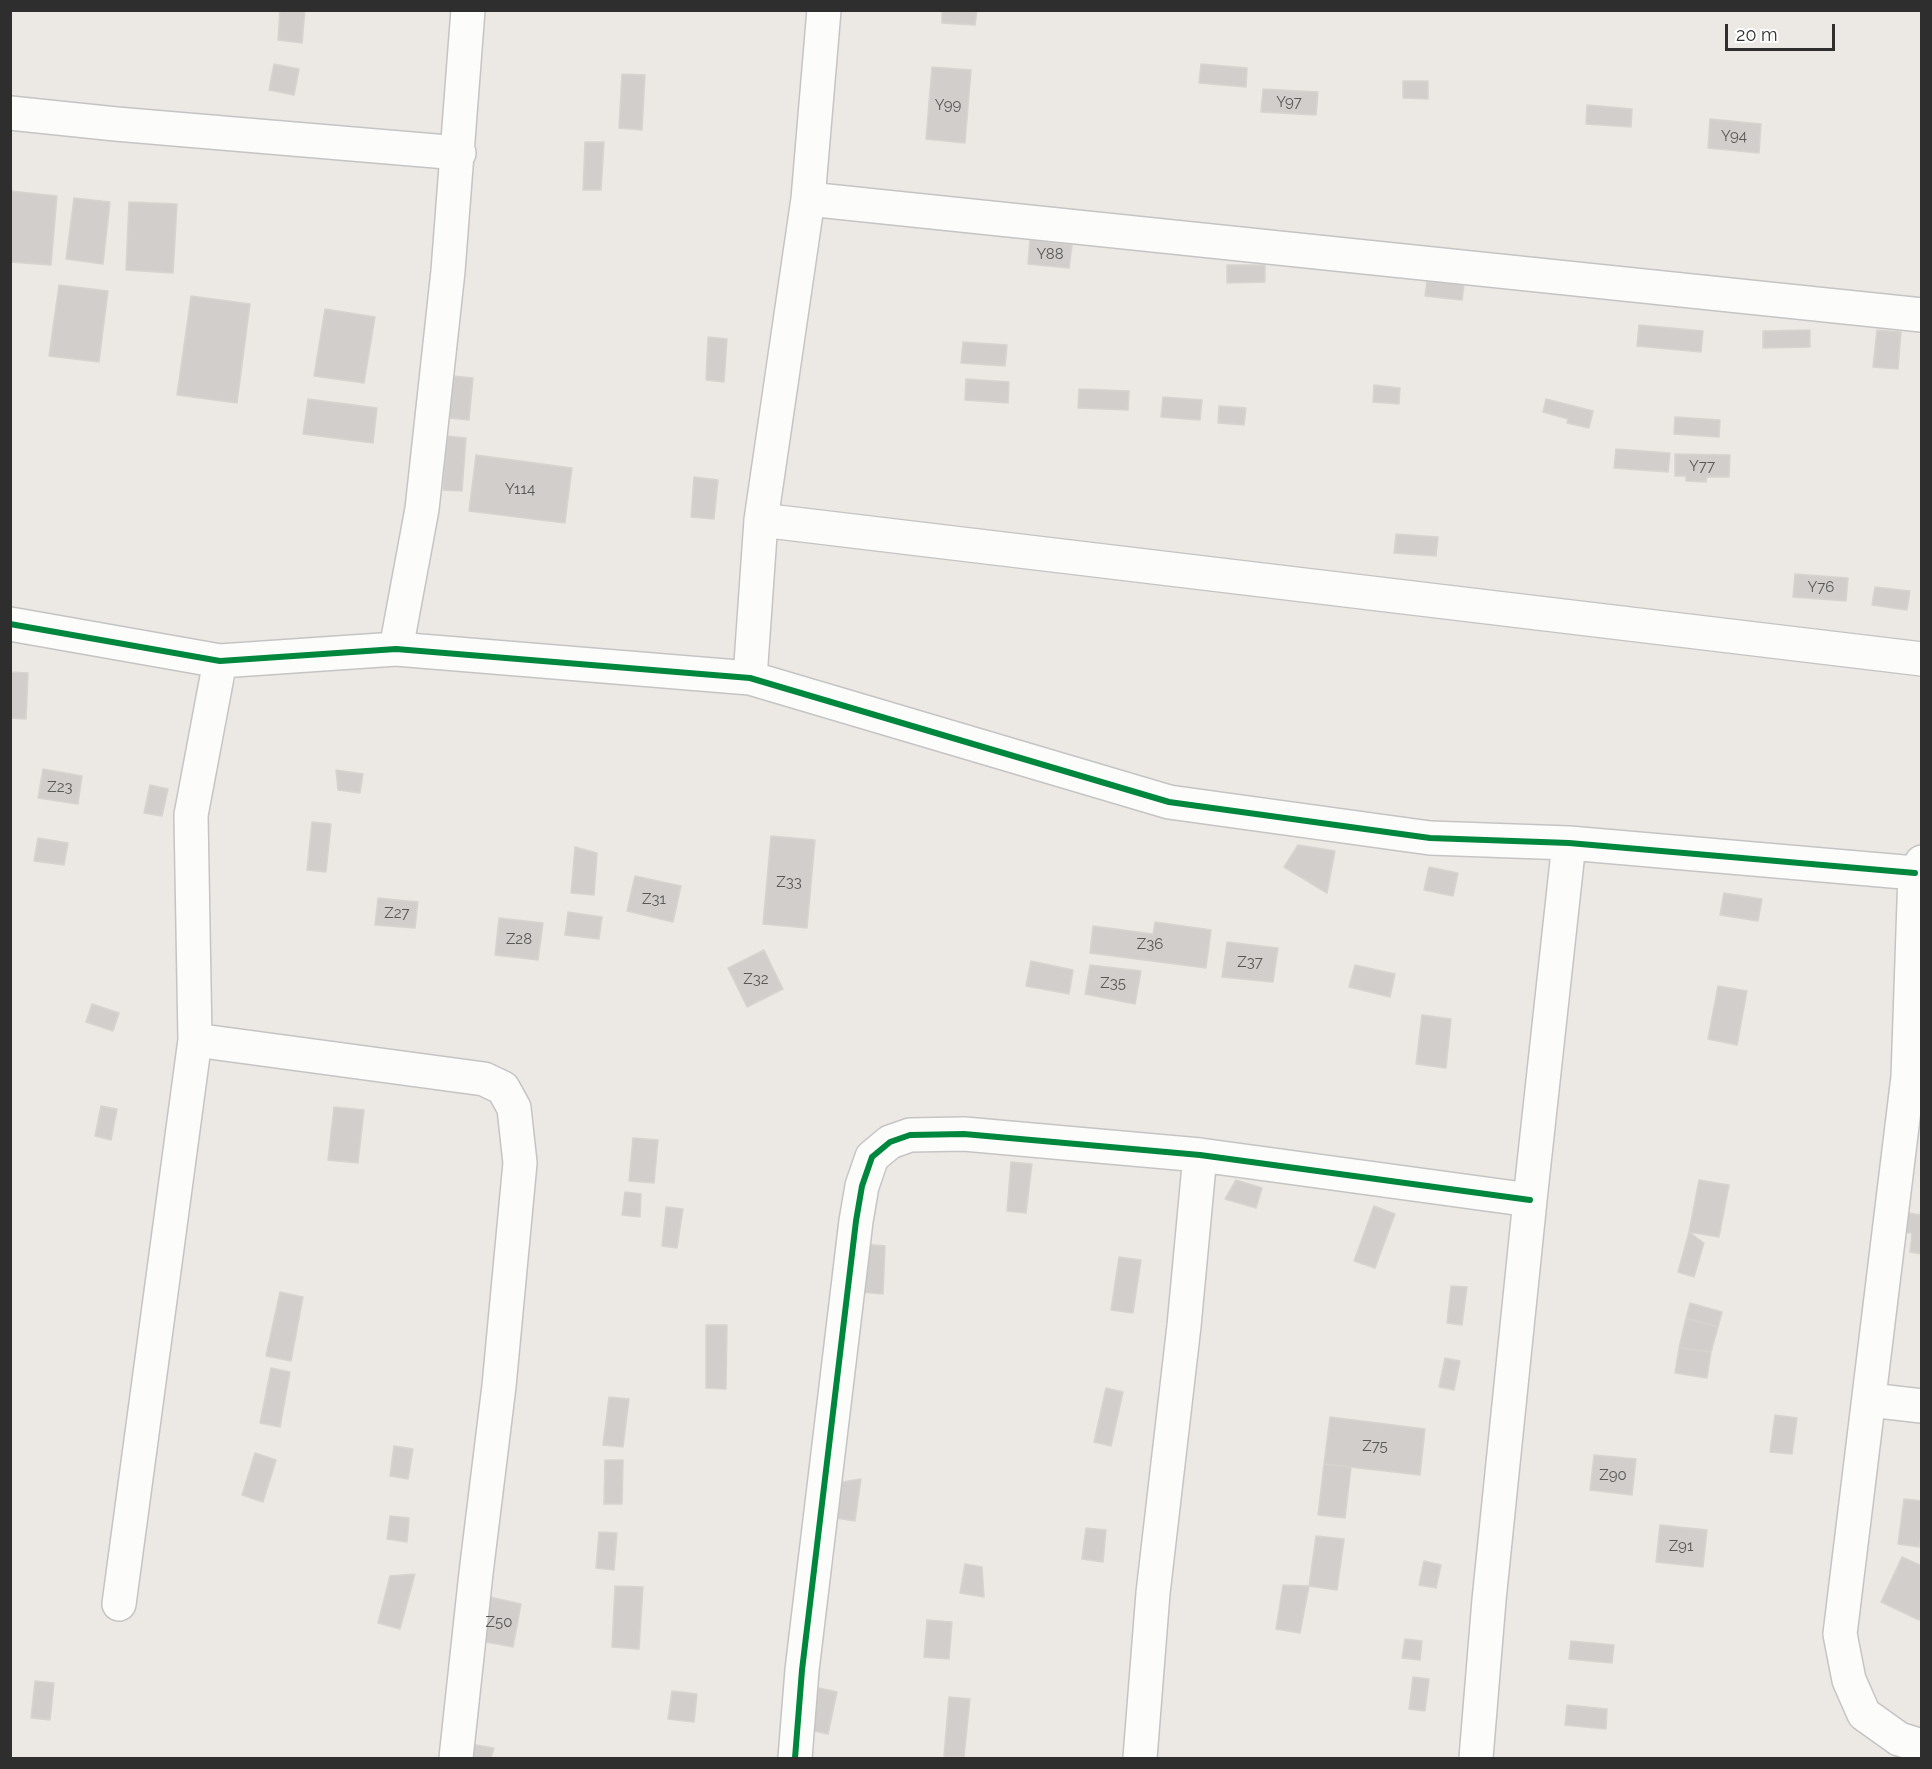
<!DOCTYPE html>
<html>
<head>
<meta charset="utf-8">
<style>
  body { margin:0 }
  #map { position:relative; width:1932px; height:1769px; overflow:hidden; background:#ece8e4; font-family:Raleway,sans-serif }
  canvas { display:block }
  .frame { position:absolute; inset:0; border:12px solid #2e2e2e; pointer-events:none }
  .scale { position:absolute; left:1725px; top:24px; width:110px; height:27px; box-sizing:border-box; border:3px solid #2e2e2e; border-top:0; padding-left:8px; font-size:18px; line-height:21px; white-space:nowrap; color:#2e2e2e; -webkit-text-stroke:4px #fff; paint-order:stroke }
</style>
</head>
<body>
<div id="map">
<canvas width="1932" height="1769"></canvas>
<div class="frame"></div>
<div class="scale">20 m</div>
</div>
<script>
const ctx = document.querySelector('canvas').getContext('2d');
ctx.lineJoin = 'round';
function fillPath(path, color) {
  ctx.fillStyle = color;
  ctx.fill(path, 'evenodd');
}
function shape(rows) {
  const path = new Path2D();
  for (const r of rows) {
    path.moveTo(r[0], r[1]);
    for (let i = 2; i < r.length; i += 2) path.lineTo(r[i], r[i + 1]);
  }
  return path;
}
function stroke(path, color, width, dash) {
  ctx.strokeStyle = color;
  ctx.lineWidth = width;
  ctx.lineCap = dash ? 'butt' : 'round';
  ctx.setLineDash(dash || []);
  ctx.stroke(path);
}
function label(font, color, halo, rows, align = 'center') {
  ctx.font = font + ' Raleway,sans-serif';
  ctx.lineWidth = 4.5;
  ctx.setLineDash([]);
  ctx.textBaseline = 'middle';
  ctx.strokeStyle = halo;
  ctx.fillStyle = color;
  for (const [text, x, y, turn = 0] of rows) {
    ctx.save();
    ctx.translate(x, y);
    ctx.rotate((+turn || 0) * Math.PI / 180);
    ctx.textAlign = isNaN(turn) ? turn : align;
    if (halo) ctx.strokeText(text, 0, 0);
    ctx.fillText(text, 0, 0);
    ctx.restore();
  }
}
const building = shape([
  [280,10,305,10,302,43,278,40,280,10],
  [942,10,977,10,975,25,942,23,942,10],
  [274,64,299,69,294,95,269,90,274,64],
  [1201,64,1247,68,1246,87,1199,83,1201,64],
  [932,67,971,70,965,143,926,139,932,67],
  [622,74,645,75,642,130,619,128,622,74],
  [1403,81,1428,81,1428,99,1403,98,1403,81],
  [1263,89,1318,92,1316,115,1261,112,1263,89],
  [1587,105,1632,109,1631,127,1586,124,1587,105],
  [1710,119,1761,124,1759,153,1708,148,1710,119],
  [585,142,604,142,601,190,583,190,585,142],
  [10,191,57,196,51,265,10,262,10,191],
  [74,198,110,202,103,264,66,259,74,198],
  [129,202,177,204,173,273,126,270,129,202],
  [1030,240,1072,245,1069,268,1028,264,1030,240],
  [1227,265,1265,265,1265,282,1227,283,1227,265],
  [1427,281,1464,285,1462,300,1425,296,1427,281],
  [59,285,108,291,99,362,49,356,59,285],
  [191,296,250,304,237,403,177,395,191,296],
  [325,309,375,317,364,383,314,376,325,309],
  [1639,325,1703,331,1701,352,1637,346,1639,325],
  [1810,330,1810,347,1763,348,1763,331,1810,330],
  [1877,330,1901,332,1898,369,1873,367,1877,330],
  [708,337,727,339,724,382,706,380,708,337],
  [963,342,1007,345,1005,366,961,363,963,342],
  [453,376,473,378,469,420,449,418,453,376],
  [966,379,1009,382,1008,403,965,400,966,379],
  [1374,385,1400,388,1399,404,1373,402,1374,385],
  [1079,389,1129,391,1128,410,1078,408,1079,389],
  [1163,397,1202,400,1200,420,1161,417,1163,397],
  [308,399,377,408,373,443,303,434,308,399],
  [1546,399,1593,411,1589,428,1567,423,1568,419,1543,412,1546,399],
  [1219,406,1246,408,1244,425,1218,423,1219,406],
  [1675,417,1720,420,1719,437,1674,434,1675,417],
  [447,436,466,438,462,491,443,490,447,436],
  [1616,449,1670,453,1668,472,1614,468,1616,449],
  [1675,454,1730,455,1729,477,1707,477,1706,482,1686,481,1686,476,1675,476,1675,454],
  [476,455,572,468,565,523,469,511,476,455],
  [694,477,718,480,714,519,691,517,694,477],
  [1396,534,1438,537,1436,556,1394,553,1396,534],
  [1795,574,1848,578,1846,601,1793,597,1795,574],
  [1875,587,1910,591,1907,610,1872,605,1875,587],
  [10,672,28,673,26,719,10,718,10,672],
  [43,769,82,776,78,804,38,798,43,769],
  [336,770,363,774,360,793,338,790,336,770],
  [150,785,168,789,162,816,144,813,150,785],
  [312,822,331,824,326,872,307,870,312,822],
  [771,836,815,840,807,928,763,924,771,836],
  [38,838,68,843,64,865,34,861,38,838],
  [1298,845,1335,851,1327,893,1284,867,1298,845],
  [575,847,597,853,594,895,571,893,575,847],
  [1429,867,1458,873,1453,896,1424,890,1429,867],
  [635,876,681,886,673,922,627,911,635,876],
  [1724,893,1762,899,1758,921,1720,915,1724,893],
  [378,898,418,902,415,928,375,925,378,898],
  [568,912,602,917,599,939,565,935,568,912],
  [499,918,543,923,538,960,495,955,499,918],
  [1155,922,1211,930,1206,968,1090,953,1093,926,1153,934,1155,922],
  [1227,942,1278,948,1273,982,1222,977,1227,942],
  [764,950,783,989,747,1007,728,968,764,950],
  [1031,961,1073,970,1069,994,1026,986,1031,961],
  [1090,965,1141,971,1135,1004,1085,994,1090,965],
  [1355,965,1395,974,1390,997,1349,987,1355,965],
  [1718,986,1747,991,1737,1045,1708,1039,1718,986],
  [92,1004,119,1013,113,1031,86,1022,92,1004],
  [1422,1015,1451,1019,1446,1068,1416,1064,1422,1015],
  [101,1106,117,1109,111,1140,95,1136,101,1106],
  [334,1107,364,1110,358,1163,328,1160,334,1107],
  [633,1138,658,1140,654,1183,629,1181,633,1138],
  [1011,1162,1032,1164,1026,1213,1007,1211,1011,1162],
  [1236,1180,1262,1188,1256,1208,1225,1199,1236,1180],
  [1699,1180,1729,1185,1719,1237,1689,1232,1699,1180],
  [625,1192,641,1194,640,1217,622,1215,625,1192],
  [1922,1205,1922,1254,1910,1252,1912,1233,1900,1232,1903,1212,1920,1215,1922,1205],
  [1374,1206,1395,1214,1375,1268,1354,1261,1374,1206],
  [666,1207,683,1209,677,1248,662,1246,666,1207],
  [1689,1232,1704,1243,1694,1277,1678,1272,1689,1232],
  [863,1244,885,1246,883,1294,861,1292,863,1244],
  [1119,1257,1141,1260,1133,1313,1111,1310,1119,1257],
  [1451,1286,1467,1287,1462,1325,1447,1323,1451,1286],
  [280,1292,303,1297,291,1361,266,1356,280,1292],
  [1690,1303,1722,1312,1718,1327,1686,1318,1690,1303],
  [1686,1318,1718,1327,1711,1352,1679,1348,1686,1318],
  [706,1325,727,1325,726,1389,706,1388,706,1325],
  [1679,1348,1711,1352,1707,1378,1675,1373,1679,1348],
  [1445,1358,1460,1361,1454,1390,1439,1387,1445,1358],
  [271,1368,290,1372,280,1427,260,1423,271,1368],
  [1106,1388,1123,1392,1111,1446,1094,1442,1106,1388],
  [609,1397,629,1399,623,1447,603,1445,609,1397],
  [1775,1415,1797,1418,1792,1454,1770,1452,1775,1415],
  [1330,1417,1425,1429,1420,1475,1324,1464,1330,1417],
  [394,1446,413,1449,408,1479,390,1476,394,1446],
  [255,1453,276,1460,263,1502,242,1495,255,1453],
  [1594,1455,1636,1459,1632,1495,1590,1490,1594,1455],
  [605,1460,623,1460,622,1504,604,1504,605,1460],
  [1324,1464,1351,1467,1345,1518,1318,1515,1324,1464],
  [861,1479,855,1521,836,1518,842,1482,861,1479],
  [1904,1499,1922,1501,1922,1528,1919,1547,1898,1544,1904,1499],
  [390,1516,409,1518,407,1542,387,1539,390,1516],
  [1660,1525,1707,1530,1703,1567,1656,1562,1660,1525],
  [1086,1528,1106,1530,1103,1562,1082,1559,1086,1528],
  [599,1532,617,1533,614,1570,596,1568,599,1532],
  [1316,1536,1344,1539,1337,1590,1309,1586,1316,1536],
  [1902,1557,1922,1566,1922,1614,1919,1620,1881,1602,1902,1557],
  [1424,1561,1441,1565,1436,1588,1419,1585,1424,1561],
  [965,1564,982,1567,984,1597,960,1593,965,1564],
  [415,1574,400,1629,378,1623,390,1576,415,1574],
  [1283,1585,1309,1586,1300,1633,1276,1629,1283,1585],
  [615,1586,643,1587,639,1649,612,1647,615,1586],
  [485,1596,521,1604,513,1647,476,1640,485,1596],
  [927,1620,952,1622,949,1659,924,1657,927,1620],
  [1405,1639,1422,1641,1420,1660,1402,1658,1405,1639],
  [1571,1641,1614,1645,1612,1663,1569,1659,1571,1641],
  [1413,1677,1429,1679,1425,1711,1409,1709,1413,1677],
  [35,1681,54,1683,50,1720,31,1718,35,1681],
  [819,1688,837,1692,828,1734,810,1730,819,1688],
  [672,1691,697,1694,694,1722,668,1719,672,1691],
  [949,1697,970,1699,964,1757,944,1756,949,1697],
  [1567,1705,1607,1709,1606,1729,1565,1725,1567,1705],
  [470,1744,494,1748,491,1758,467,1758,470,1744]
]);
const minor = shape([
  [10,113,116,124,459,153],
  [808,199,1922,315],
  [761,520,1922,659],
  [10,624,220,661,396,649,750,678,1169,802,1430,838,1569,843,1915,873],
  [396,649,422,509,448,271,468,10],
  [750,678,761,520,808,199,824,10],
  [1922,862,1915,873,1908,1077,1840,1634,1849,1680,1864,1714,1899,1739,1922,1746],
  [195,1040,484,1079,503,1088,514,1108,520,1163,499,1386,476,1573,456,1758],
  [1870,1400,1922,1406],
  [119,1604,195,1040,191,815,220,661],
  [795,1758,802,1670,856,1221,862,1186,872,1157,890,1142,910,1135,964,1134,1200,1155,1530,1200],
  [1140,1758,1153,1593,1184,1326,1200,1155],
  [1476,1758,1489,1600,1530,1200,1569,843]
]);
const cycleway = shape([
  [10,624,220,661,396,649,750,678,1169,802,1430,838,1569,843,1915,873],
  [795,1758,802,1670,856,1221,862,1186,872,1157,890,1142,910,1135,964,1134,1200,1155,1530,1200]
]);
const numberNames = [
  ["Y97",1289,102],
  ["Y99",948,105],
  ["Y94",1734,136],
  ["Y88",1050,254],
  ["Y77",1702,466],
  ["Y114",520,489],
  ["Y76",1821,587],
  ["Z23",60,787],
  ["Z33",789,882],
  ["Z31",654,899],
  ["Z27",397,913],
  ["Z28",519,939],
  ["Z36",1150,944],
  ["Z37",1250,962],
  ["Z32",756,979],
  ["Z35",1113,983],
  ["Z75",1375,1446],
  ["Z90",1613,1475],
  ["Z91",1681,1546],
  ["Z50",499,1622]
];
fillPath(building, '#d1cecb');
stroke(building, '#d7d4d0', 1.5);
stroke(minor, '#c5c4c5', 36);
stroke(minor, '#fcfcfb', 33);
stroke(cycleway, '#00873e', 6);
label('15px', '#585857', null, numberNames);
</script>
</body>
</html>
